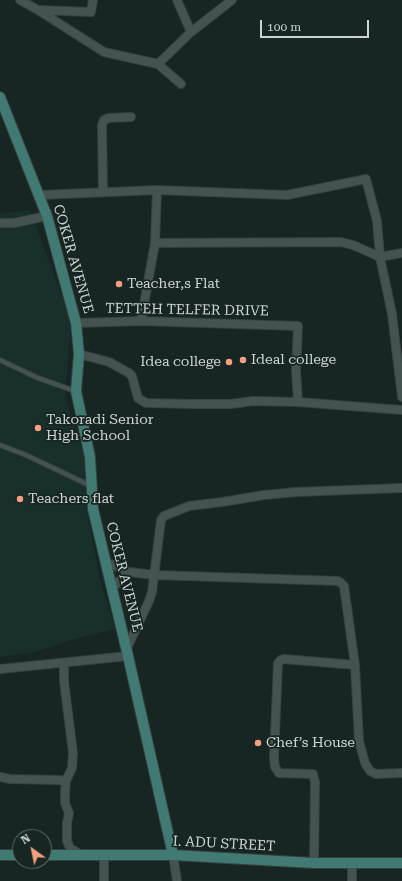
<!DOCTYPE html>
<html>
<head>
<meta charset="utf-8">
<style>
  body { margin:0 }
  #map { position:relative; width:402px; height:881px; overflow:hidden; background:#172523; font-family:"Roboto Serif",serif }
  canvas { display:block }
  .north { position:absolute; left:12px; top:829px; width:40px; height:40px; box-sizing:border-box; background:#172523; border:1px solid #5f6b69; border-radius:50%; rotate:327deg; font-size:11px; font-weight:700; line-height:16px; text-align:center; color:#cbd4d2 }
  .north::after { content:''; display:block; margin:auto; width:14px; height:18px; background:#f3a081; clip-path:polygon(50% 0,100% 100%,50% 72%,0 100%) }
  .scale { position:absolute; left:260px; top:20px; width:109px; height:18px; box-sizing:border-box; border:2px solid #cbd4d2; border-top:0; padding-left:5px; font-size:12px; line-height:14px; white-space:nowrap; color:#cbd4d2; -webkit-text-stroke:3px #172523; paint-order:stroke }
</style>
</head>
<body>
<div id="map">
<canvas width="402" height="881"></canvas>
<div class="north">N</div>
<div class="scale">100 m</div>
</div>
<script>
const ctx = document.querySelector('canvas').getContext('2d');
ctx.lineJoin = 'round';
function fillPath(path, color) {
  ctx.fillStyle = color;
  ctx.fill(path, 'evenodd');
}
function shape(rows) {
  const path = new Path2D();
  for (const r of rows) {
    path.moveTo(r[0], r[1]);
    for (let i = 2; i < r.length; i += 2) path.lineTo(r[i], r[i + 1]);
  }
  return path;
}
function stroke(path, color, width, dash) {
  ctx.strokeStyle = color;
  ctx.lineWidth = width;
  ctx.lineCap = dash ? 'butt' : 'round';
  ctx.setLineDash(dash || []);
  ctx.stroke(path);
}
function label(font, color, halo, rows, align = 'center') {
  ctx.font = font + ' "Roboto Serif",serif';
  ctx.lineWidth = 3.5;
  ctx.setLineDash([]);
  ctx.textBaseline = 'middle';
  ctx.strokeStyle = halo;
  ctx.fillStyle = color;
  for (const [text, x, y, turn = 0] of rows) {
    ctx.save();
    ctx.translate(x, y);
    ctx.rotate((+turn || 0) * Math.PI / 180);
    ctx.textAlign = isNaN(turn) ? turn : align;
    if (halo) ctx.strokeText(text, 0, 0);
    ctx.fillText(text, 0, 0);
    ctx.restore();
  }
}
const built = shape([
  [30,210,71,320,65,397,85,459,85,501,100,579,115,629,71,640,35,652,0,657,0,214]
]);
const lane = shape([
  [0,360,38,378,75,391],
  [0,445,26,455,91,486]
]);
const street = shape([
  [20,0,38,10,104,52,158,64,181,84],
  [39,10,91,12,93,0],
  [191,32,232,0],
  [158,64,191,32,177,0],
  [103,192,102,125,104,120,109,118,131,117],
  [40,195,157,190,287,195,366,179,377,221,380,257,392,314,402,397],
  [0,223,14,223,47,216],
  [155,243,157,190],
  [141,321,155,243,341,242,353,245,380,257,402,253],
  [76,323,141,321,298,326,296,370,298,402,402,410],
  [79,354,109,362,129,373,132,376,138,398,146,403,191,404,231,404,253,401,298,402],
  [106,562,129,572,155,575,338,581,341,583,344,586,355,665,359,741,365,763,370,771,376,774,402,773],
  [112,588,129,572],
  [127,648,149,601,152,592,161,520,164,516,189,506,222,502,264,495,296,492,402,488],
  [64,663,64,681,73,753,72,768,66,781,65,792,65,803,69,813,67,823,67,841,70,848,81,855],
  [0,669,128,656],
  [0,777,10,779,58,780,66,781],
  [173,855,177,881],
  [314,863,315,782,313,774,279,773,275,767,274,758,278,663,281,660,284,659,355,665],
  [104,881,104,855],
  [352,881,352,862]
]);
const secondary = shape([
  [0,97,47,216,76,323,79,354,76,391,90,457,93,509,128,656,173,855],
  [0,855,20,855],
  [44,855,173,855,314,863,402,863]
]);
const markers = [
  [119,284,4,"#f3a081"],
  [243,360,4,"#f3a081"],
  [229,362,4,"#f3a081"],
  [38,428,4,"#f3a081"],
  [20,499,4,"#f3a081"],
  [258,743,4,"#f3a081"]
];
const streetNames = [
  ["COKER AVENUE",73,259,74],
  ["TETTEH TELFER DRIVE",187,310,1],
  ["COKER AVENUE",124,577,76],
  ["I. ADU STREET",224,844,3]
];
const poiNames = [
  ["Teacher,s Flat",127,284],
  ["Ideal college",251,360],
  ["Idea college",221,362,"right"],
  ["Takoradi Senior",46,420],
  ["High School",46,436],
  ["Teachers flat",28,499],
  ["Chef’s House",266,743]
];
fillPath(built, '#182f2b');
stroke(lane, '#37413f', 6);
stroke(street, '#37413f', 10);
stroke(secondary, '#37413f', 12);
stroke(lane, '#445350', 4);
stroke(street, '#445350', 8);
stroke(secondary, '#407a72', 10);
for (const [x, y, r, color] of markers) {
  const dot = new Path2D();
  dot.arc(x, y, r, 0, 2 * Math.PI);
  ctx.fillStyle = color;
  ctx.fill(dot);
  stroke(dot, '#172523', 1.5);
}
label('14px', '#cbd4d2', '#172523', streetNames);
label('14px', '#cbd4d2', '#172523', poiNames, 'left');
</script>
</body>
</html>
